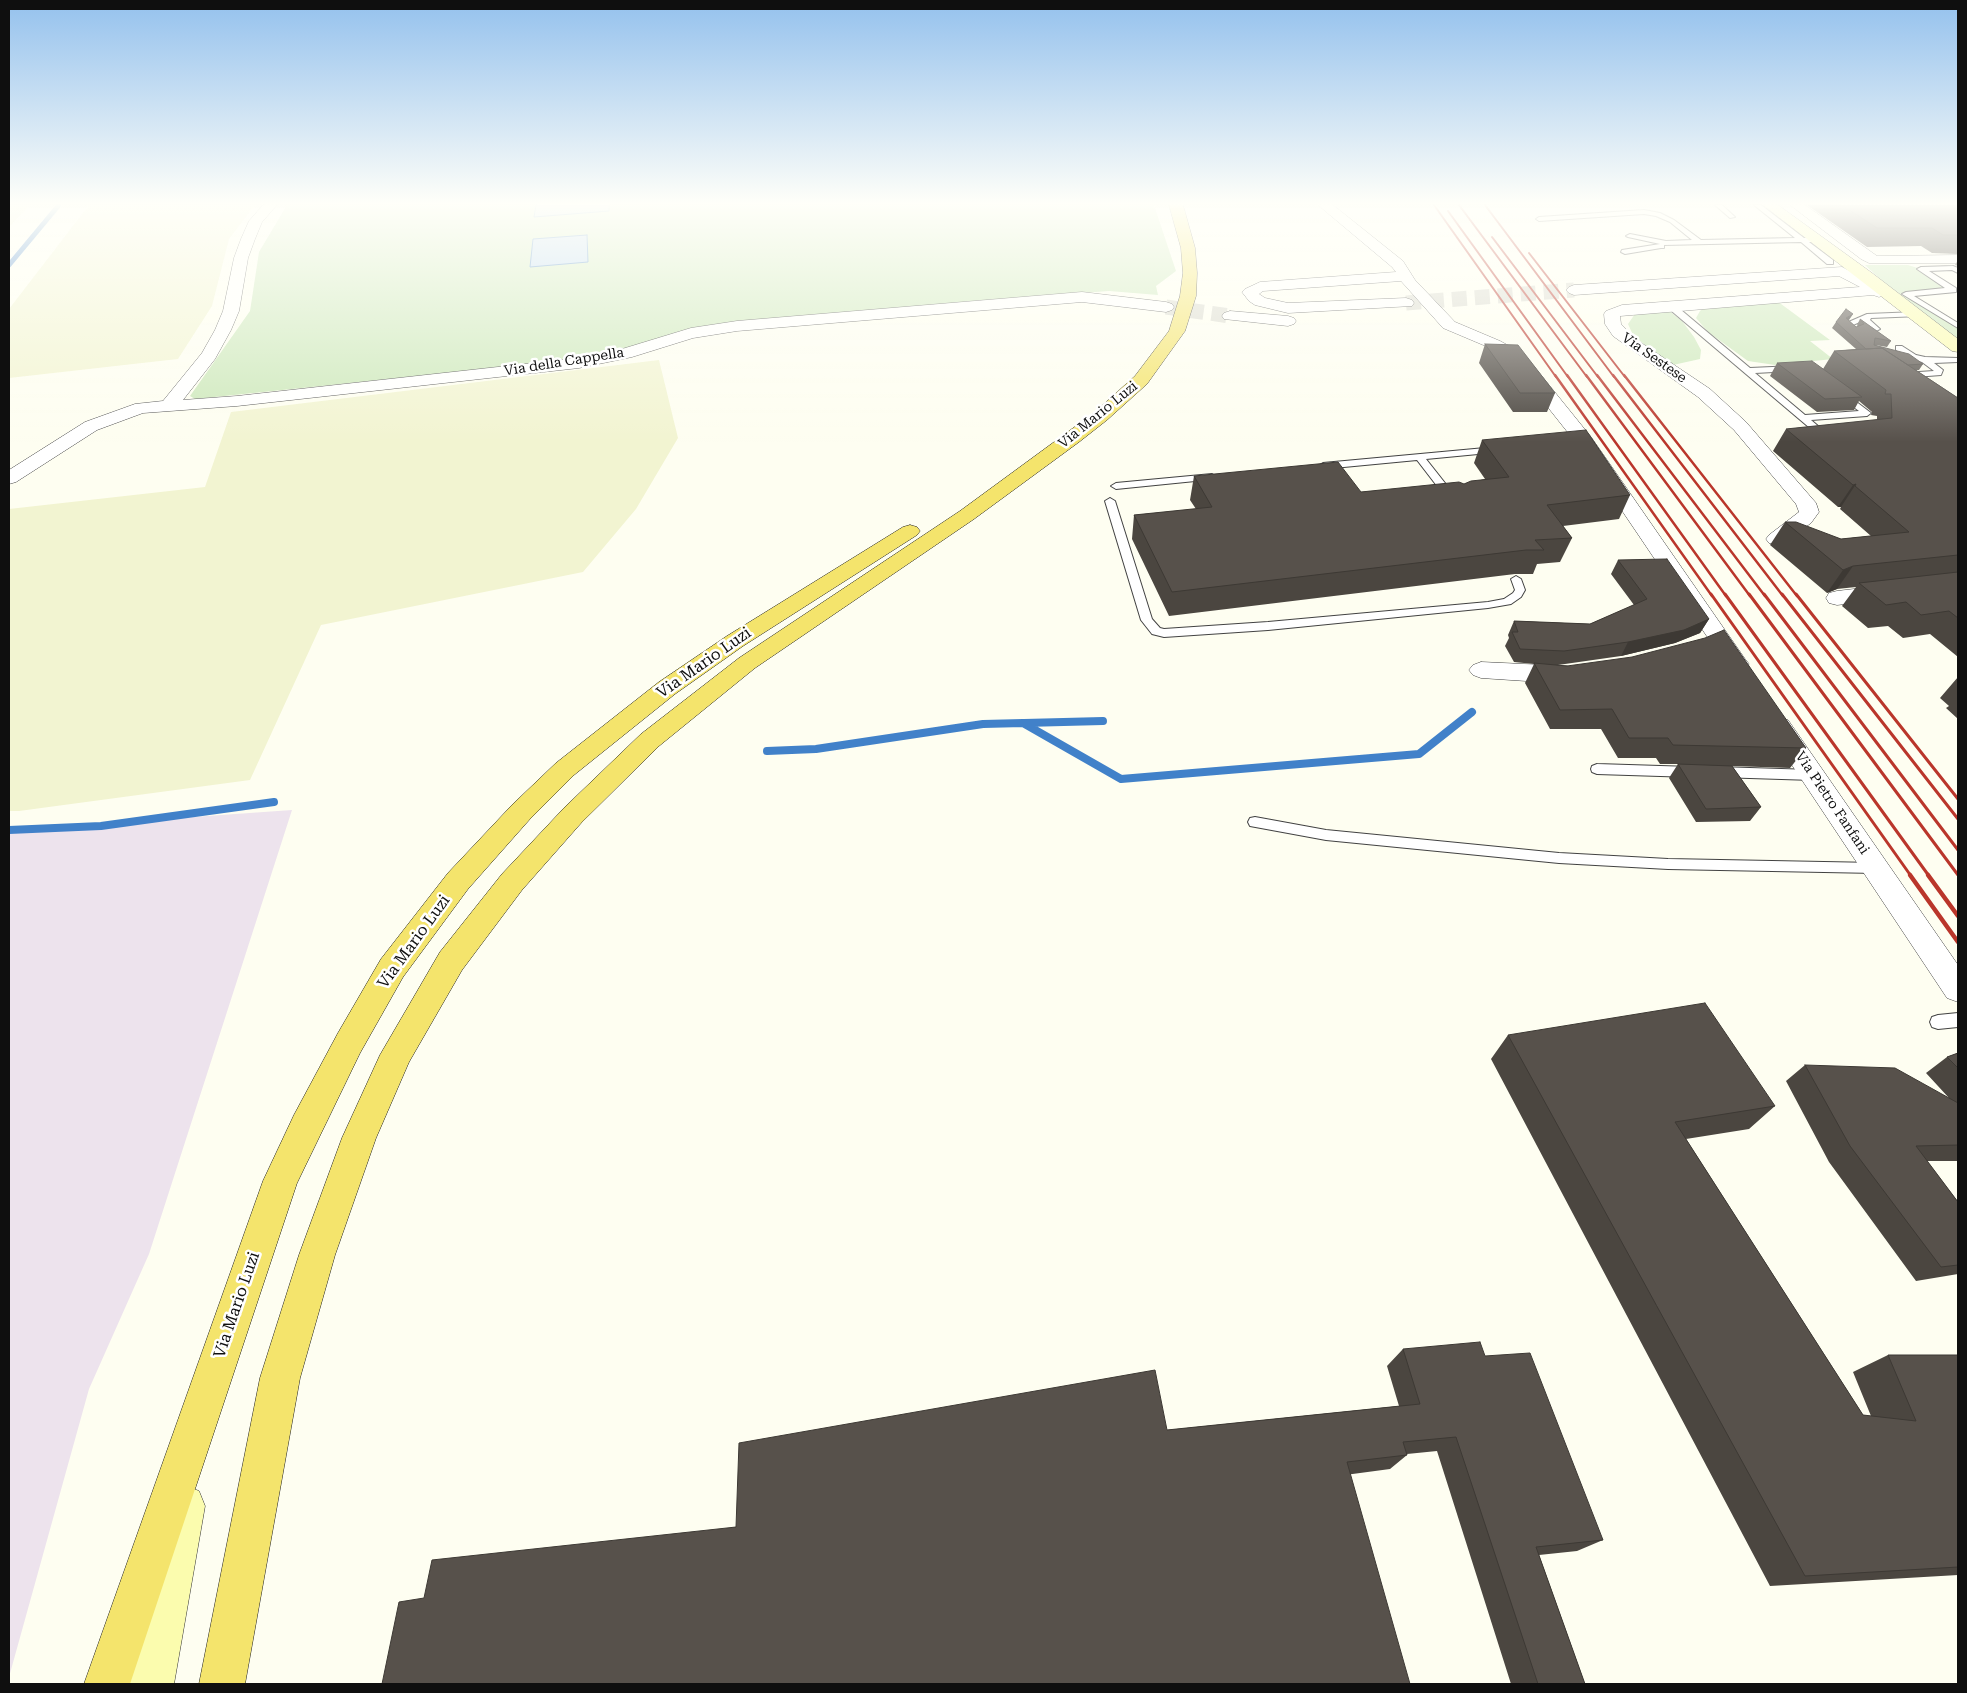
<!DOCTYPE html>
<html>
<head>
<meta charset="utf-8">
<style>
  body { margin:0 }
  #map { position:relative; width:1967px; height:1693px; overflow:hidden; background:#fefef1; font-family:"Roboto Serif",serif }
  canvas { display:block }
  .frame { position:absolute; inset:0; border:10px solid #0f0f0f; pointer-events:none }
</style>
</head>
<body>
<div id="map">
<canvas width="1967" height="1693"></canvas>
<div class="frame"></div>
</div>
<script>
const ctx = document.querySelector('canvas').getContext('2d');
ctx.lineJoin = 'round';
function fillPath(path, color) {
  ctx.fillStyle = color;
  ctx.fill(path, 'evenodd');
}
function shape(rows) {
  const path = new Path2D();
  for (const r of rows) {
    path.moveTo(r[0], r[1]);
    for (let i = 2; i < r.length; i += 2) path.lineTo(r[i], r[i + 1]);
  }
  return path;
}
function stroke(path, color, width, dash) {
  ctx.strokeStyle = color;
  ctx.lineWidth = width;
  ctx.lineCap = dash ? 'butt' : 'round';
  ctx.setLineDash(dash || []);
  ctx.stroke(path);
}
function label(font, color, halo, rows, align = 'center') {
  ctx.font = font + ' "Roboto Serif",serif';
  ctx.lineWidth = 5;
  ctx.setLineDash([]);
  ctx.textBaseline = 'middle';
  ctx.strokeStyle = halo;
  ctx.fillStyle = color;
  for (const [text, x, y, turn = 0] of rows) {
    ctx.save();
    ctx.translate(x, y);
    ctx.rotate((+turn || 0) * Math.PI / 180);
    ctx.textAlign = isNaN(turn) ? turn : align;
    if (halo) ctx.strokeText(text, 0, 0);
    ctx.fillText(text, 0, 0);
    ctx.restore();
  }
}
const industrial = shape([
  [292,810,149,1254,89,1389,9,1677,9,830]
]);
const farmland = shape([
  [9,205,30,205,9,227],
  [89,205,255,205,229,239,212,306,178,359,9,378,9,309],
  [659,360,678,438,636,509,583,572,321,625,250,780,19,811,9,811,9,509,205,487,231,412]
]);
const green = shape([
  [287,205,1154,205,1176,271,1156,286,1158,295,1109,291,973,301,699,327,678,332,639,346,573,360,195,399,190,396,250,311,259,252],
  [1865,265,1908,265,1921,269,1953,290,1906,294,1958,326,1958,339,1892,290],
  [1777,301,1830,340,1810,341,1833,359,1775,365,1748,361,1708,332,1696,318,1700,311,1706,306],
  [1668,310,1682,321,1694,337,1701,350,1700,359,1673,365,1657,355,1633,335,1628,324,1637,311]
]);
const water = shape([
  [536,205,609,205,609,211,534,217,536,205],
  [587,235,588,262,530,267,533,239,587,235]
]);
const streamFar1 = shape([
  [9,265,59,205]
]);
const stream = shape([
  [1024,723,1103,721],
  [767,751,816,749,983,724,1023,723,1121,779,1419,754,1472,712],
  [9,830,101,826,274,802]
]);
const streetTunnel = shape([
  [1406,303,1574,290],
  [1166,307,1230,316]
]);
const lane = shape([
  [1715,205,1722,205,1735,217,1730,218,1715,205],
  [1754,205,1761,205,1804,238,1822,238,1822,242,1809,242,1833,260,1833,264,1827,264,1801,242,1664,245,1664,248,1661,248,1625,254,1621,252,1622,250,1660,244,1628,237,1626,236,1630,234,1666,241,1692,240,1670,222,1656,216,1644,214,1539,221,1536,219,1539,217,1644,210,1660,213,1674,220,1701,240,1795,238,1754,205],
  [1953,266,1958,268,1958,273,1952,270,1929,271,1956,288,1956,292,1914,296,1958,323,1958,328,1902,294,1906,292,1945,288,1917,269,1921,267,1953,266],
  [1668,304,1674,304,1750,368,1795,366,1796,368,1792,371,1755,373,1805,415,1859,411,1839,396,1839,392,1842,391,1871,413,1867,416,1811,420,1832,438,1830,440,1824,440,1668,308,1668,304],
  [1917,312,1921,314,1920,316,1871,318,1870,320,1880,329,1876,331,1862,321,1853,325,1858,330,1854,332,1844,324,1867,314,1917,312],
  [1896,346,1902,346,1916,355,1925,357,1958,358,1958,362,1934,363,1943,370,1941,375,1901,378,1900,376,1904,373,1934,371,1922,362,1910,359,1896,350,1896,346],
  [1496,447,1499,448,1499,452,1426,459,1456,497,1451,500,1447,499,1417,460,1323,469,1318,466,1323,463,1496,447],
  [1212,474,1217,477,1215,479,1116,489,1111,486,1116,483,1212,474],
  [1110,498,1115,501,1152,619,1160,628,1164,629,1268,622,1488,602,1504,599,1513,593,1515,590,1511,579,1516,576,1521,579,1525,590,1521,597,1511,604,1488,608,1268,630,1164,637,1152,634,1141,620,1105,501,1110,498],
  [1597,764,1692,767,1697,769,1698,772,1697,775,1692,777,1597,774,1592,772,1591,769,1592,766,1597,764],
  [1718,767,1813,770,1818,772,1819,775,1818,778,1813,780,1718,777,1713,775,1712,772,1713,769,1718,767],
  [1255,817,1326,830,1559,853,1668,859,1876,863,1881,864,1883,868,1881,872,1876,873,1668,869,1559,863,1326,840,1250,826,1248,822,1250,818,1255,817],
  [1958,1013,1958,1027,1938,1029,1932,1027,1930,1022,1932,1017,1938,1015,1958,1013]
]);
const street = shape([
  [263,205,277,205,262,222,255,239,248,258,239,311,231,330,215,359,183,400,237,396,579,358,622,349,691,328,737,321,1082,292,1166,302,1172,304,1174,307,1172,310,1166,312,1082,302,737,331,693,338,632,357,579,368,237,406,143,413,97,430,16,482,9,484,9,470,85,422,135,404,163,401,202,353,215,330,223,311,234,258,241,239,249,221,263,205],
  [1318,205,1333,205,1403,261,1415,280,1455,322,1500,341,1524,354,1591,437,1745,659,1749,664,1745,669,1737,672,1729,669,1577,444,1512,362,1488,347,1443,328,1401,281,1263,291,1259,294,1265,298,1288,303,1406,298,1412,300,1414,303,1412,306,1288,313,1255,305,1249,301,1242,292,1245,289,1260,282,1396,272,1392,267,1318,205],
  [1790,205,1805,205,1877,256,1958,255,1958,263,1869,263,1861,259,1790,205],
  [1842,267,1884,289,1887,292,1884,295,1879,297,1873,295,1620,316,1621,324,1634,338,1710,389,1746,422,1816,503,1819,512,1811,523,1783,543,1776,545,1769,543,1766,539,1769,535,1799,512,1796,504,1734,430,1698,397,1613,336,1605,324,1604,314,1606,311,1622,305,1860,287,1839,276,1574,295,1569,293,1566,290,1569,287,1574,285,1842,267],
  [1230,311,1288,316,1294,318,1296,321,1294,324,1288,326,1224,319,1222,316,1224,313,1230,311],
  [1958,577,1958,591,1837,605,1829,603,1826,598,1829,593,1837,591,1958,577],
  [1481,662,1567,666,1575,669,1579,674,1575,679,1557,683,1481,678,1473,675,1469,670,1473,665,1481,662],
  [1779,718,1788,720,1958,965,1958,1002,1947,998,1770,732,1767,726,1770,720,1779,718]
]);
const secondary = shape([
  [1763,205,1778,205,1872,273,1958,339,1958,352,1952,351,1763,205],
  [184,1485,199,1491,205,1506,174,1684,128,1684,163,1506,169,1491,184,1485]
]);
const primary = shape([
  [1169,205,1183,205,1195,248,1197,273,1196,296,1185,331,1147,384,1107,420,1079,442,974,519,755,668,659,746,582,822,522,890,462,970,409,1062,376,1138,335,1255,300,1378,245,1684,199,1684,260,1378,299,1255,342,1138,380,1055,440,952,502,874,564,808,641,734,739,658,960,511,1095,412,1135,376,1169,331,1180,296,1183,273,1181,248,1169,205],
  [910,525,917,527,920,531,917,535,743,646,675,694,574,775,530,819,468,889,403,977,360,1053,297,1183,130,1684,84,1684,263,1181,294,1115,338,1033,381,959,448,873,512,805,556,763,659,682,727,636,903,527,910,525]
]);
const railFar3 = shape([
  [1434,205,1556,377],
  [1459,205,1587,377],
  [1485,205,1614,377],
  [1448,211,1568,377],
  [1492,237,1598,377],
  [1529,253,1625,377]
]);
const railFar2 = shape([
  [1555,375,1712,596],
  [1567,375,1726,596],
  [1586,375,1750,596],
  [1597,375,1765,596],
  [1613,375,1783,596],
  [1624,375,1797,596]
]);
const railFar1 = shape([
  [1711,594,1911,876],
  [1725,594,1929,876],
  [1749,594,1958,875],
  [1764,594,1958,850],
  [1782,594,1958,819],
  [1796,594,1958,799]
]);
const rail = shape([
  [1910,875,1958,942],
  [1928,875,1958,916]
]);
const wall = shape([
  [1807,205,1958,205,1958,254,1932,253,1921,246,1867,247],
  [1958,260,1958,266,1955,265],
  [1853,314,1848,320,1856,327,1858,327,1857,325,1860,319,1891,341,1887,347,1875,345,1923,364,1919,370,1916,370,1958,398,1958,657,1930,634,1903,638,1888,626,1868,628,1842,606,1856,587,1837,589,1827,593,1770,545,1785,522,1841,539,1871,536,1840,509,1841,507,1838,507,1773,451,1786,429,1877,420,1877,416,1871,415,1872,412,1859,401,1854,410,1817,412,1770,376,1777,363,1823,369,1834,351,1856,349,1832,328,1836,322],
  [1485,344,1555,393,1547,412,1513,412,1479,363],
  [1482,440,1630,495,1619,519,1563,526,1572,538,1560,562,1537,564,1533,574,1515,574,1169,616,1132,539,1134,515,1196,509,1190,500,1194,476,1361,492,1464,484,1485,479,1474,463],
  [1618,560,1709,619,1700,633,1675,643,1621,656,1558,665,1806,748,1790,768,1732,766,1761,807,1750,821,1696,822,1669,778,1678,764,1660,764,1656,758,1618,758,1601,729,1550,729,1525,683,1534,664,1514,662,1505,646,1509,638,1508,635,1514,621,1590,624,1634,605,1611,574],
  [1958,677,1958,719,1946,708,1949,706,1940,698],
  [1508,1035,1775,1106,1749,1129,1686,1139,1863,1415,1871,1416,1853,1372,1888,1355,1958,1355,1958,1575,1770,1586,1491,1059],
  [1958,1053,1958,1161,1927,1161,1958,1202,1958,1274,1916,1281,1829,1162,1786,1081,1805,1065,1949,1098,1926,1073,1947,1057],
  [1403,1349,1485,1356,1603,1540,1577,1551,1539,1555,1585,1684,1511,1684,1437,1451,1407,1454,1407,1455,1390,1469,424,1598,736,1527,1167,1430,1399,1406,1387,1366]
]);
const shadedWall = shape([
  [1952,207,1958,207,1958,223],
  [1853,314,1849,320,1842,324,1846,318],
  [1856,484,1841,507,1838,507,1853,485],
  [1853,566,1837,589,1827,593,1843,570],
  [1709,619,1700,633,1675,643,1621,656,1628,642]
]);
const building = shape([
  [1842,205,1958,205,1958,207,1952,207,1958,211,1958,235,1943,235,1932,228,1877,228,1842,205],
  [1846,309,1853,314,1846,318,1856,327,1864,324,1860,319,1891,341,1875,338,1874,345,1909,354,1923,364,1908,365,1882,348,1866,349,1836,322,1846,309],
  [1485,344,1518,345,1555,393,1520,393,1485,344],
  [1882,348,1958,398,1958,555,1853,566,1843,570,1785,522,1796,522,1841,539,1909,532,1855,486,1856,484,1853,485,1786,429,1892,418,1891,394,1885,394,1886,390,1834,351,1882,348],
  [1812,361,1862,397,1825,399,1777,363,1812,361],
  [1586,430,1630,495,1547,505,1572,538,1535,540,1544,550,1526,550,1172,592,1134,515,1212,507,1194,476,1338,462,1361,492,1459,482,1464,484,1471,481,1509,477,1482,440,1586,430],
  [1667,559,1709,619,1684,630,1628,642,1564,651,1520,649,1512,632,1518,632,1514,621,1590,624,1647,599,1618,560,1667,559],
  [1958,572,1958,618,1949,611,1921,615,1906,602,1886,605,1859,583,1958,572],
  [1724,630,1806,748,1673,745,1668,738,1629,738,1612,709,1560,710,1534,663,1567,666,1632,657,1705,638,1724,630],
  [1678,764,1732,766,1761,807,1706,809,1678,764],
  [1705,1003,1775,1106,1675,1122,1863,1415,1916,1421,1888,1355,1958,1355,1958,1567,1805,1576,1508,1035,1705,1003],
  [1958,1053,1958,1068,1947,1057,1958,1053],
  [1805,1065,1895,1068,1958,1103,1958,1145,1916,1146,1958,1202,1958,1265,1941,1267,1850,1146,1805,1065],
  [1480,1342,1485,1356,1530,1353,1603,1540,1536,1547,1585,1684,1538,1684,1456,1437,1403,1442,1407,1455,1347,1462,1410,1684,382,1684,399,1602,424,1598,432,1560,736,1527,739,1443,1155,1370,1167,1430,1420,1404,1403,1349,1480,1342]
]);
const farStreetnames = [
  ["Via Sestese",1654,358,35],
  ["Via della Cappella",564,362,-9],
  ["Via Mario Luzi",1098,415,-39],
  ["Via Pietro Fanfani",1832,803,56]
];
const streetNames = [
  ["Via Mario Luzi",704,663,-35],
  ["Via Mario Luzi",414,942,-54],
  ["Via Mario Luzi",237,1305,-71]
];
fillPath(industrial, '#ede3ed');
fillPath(farmland, '#f2f4d1');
fillPath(green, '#cde8bb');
fillPath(water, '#b7d5f4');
stroke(water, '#4181c9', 1);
stroke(streamFar1, '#4181c9', 5);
stroke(stream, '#4181c9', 8);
stroke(streetTunnel, '#dadacf', 15, [15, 8]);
stroke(lane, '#424242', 2);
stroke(street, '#424242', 1);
stroke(secondary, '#313131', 1);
stroke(primary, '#202020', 1);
fillPath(lane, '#fff');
fillPath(street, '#fff');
fillPath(secondary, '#fbfcae');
fillPath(primary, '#f4e46c');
stroke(railFar3, '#ba362b', 2);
stroke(railFar2, '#ba362b', 2.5);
stroke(railFar1, '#ba362b', 3);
stroke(rail, '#ba362b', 4.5);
fillPath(wall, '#4b4640');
fillPath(shadedWall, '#3d3934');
fillPath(building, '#57514b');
stroke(building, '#3d3934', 1);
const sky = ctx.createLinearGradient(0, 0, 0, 442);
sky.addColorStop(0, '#94c1ed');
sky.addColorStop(0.46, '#fffff9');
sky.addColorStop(1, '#fffff900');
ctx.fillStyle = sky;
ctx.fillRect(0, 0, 1967, 442);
label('14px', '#0f0f0f', '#fff', farStreetnames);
label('16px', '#0f0f0f', '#fff', streetNames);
</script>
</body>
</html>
